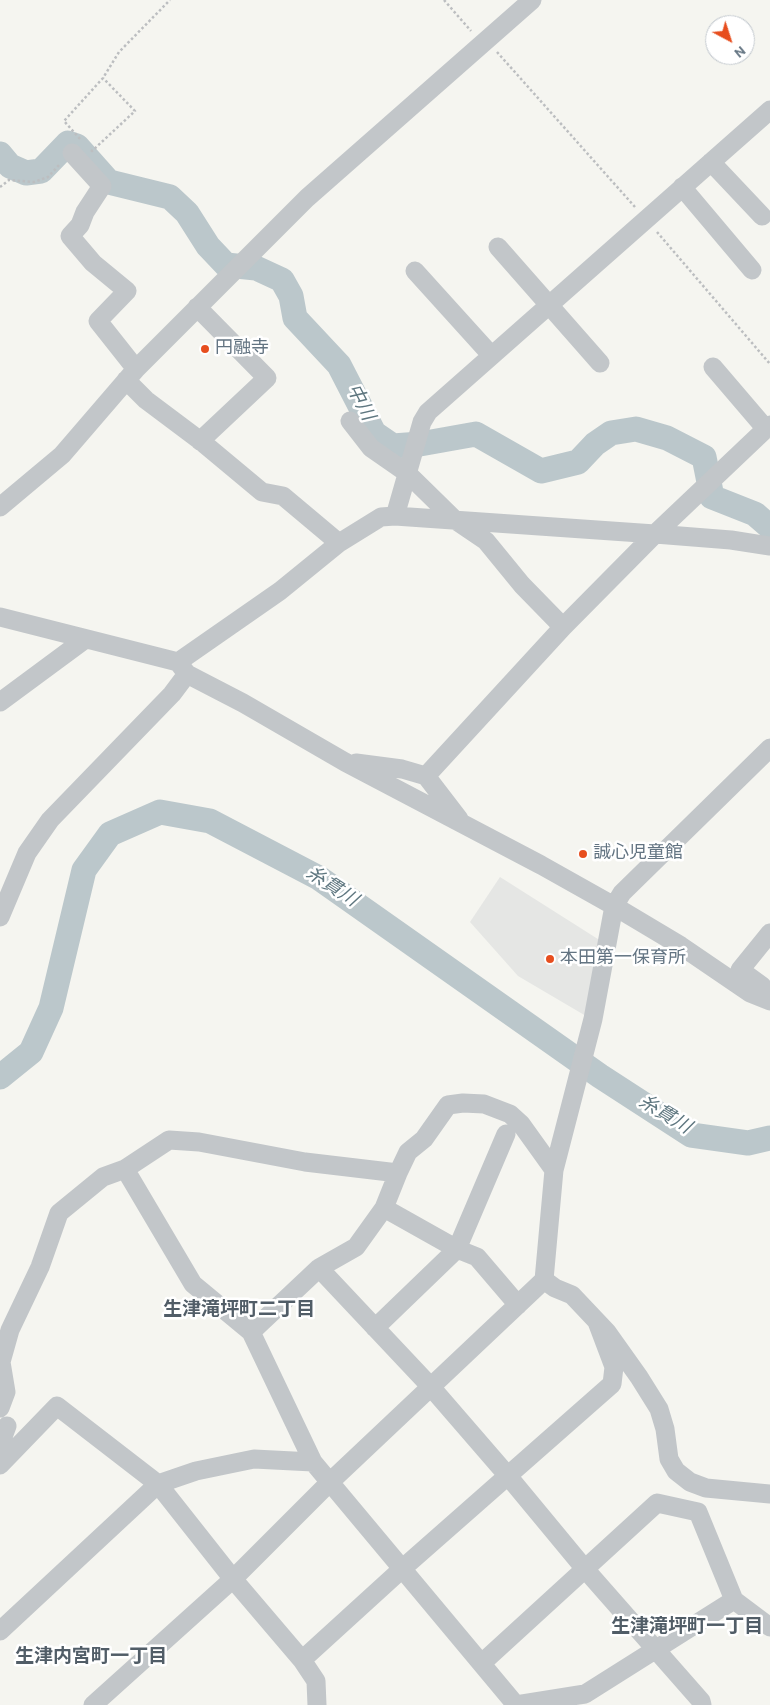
<!DOCTYPE html>
<html>
<head>
<meta charset="utf-8">
<style>
  body { margin:0 }
  #map { position:relative; width:770px; height:1705px; overflow:hidden; background:#f5f5f0; font-family:Overpass,sans-serif }
  canvas { display:block }
  .north { position:absolute; left:705px; top:15px; width:50px; height:50px; box-sizing:border-box; background:#fff; border:1px solid #c1c7cd; border-radius:50%; rotate:140deg; font-size:14px; font-weight:700; line-height:20px; text-align:center; color:#637482 }
  .north::after { content:''; display:block; margin:auto; width:18px; height:22px; background:#e74e1e; clip-path:polygon(50% 0,100% 100%,50% 72%,0 100%) }
</style>
</head>
<body>
<div id="map">
<canvas width="770" height="1705"></canvas>
<div class="north">N</div>
</div>
<script>
const ctx = document.querySelector('canvas').getContext('2d');
ctx.lineJoin = 'round';
function fillPath(path, color) {
  ctx.fillStyle = color;
  ctx.fill(path, 'evenodd');
}
function shape(rows) {
  const path = new Path2D();
  for (const r of rows) {
    path.moveTo(r[0], r[1]);
    for (let i = 2; i < r.length; i += 2) path.lineTo(r[i], r[i + 1]);
  }
  return path;
}
function stroke(path, color, width, dash) {
  ctx.strokeStyle = color;
  ctx.lineWidth = width;
  ctx.lineCap = dash ? 'butt' : 'round';
  ctx.setLineDash(dash || []);
  ctx.stroke(path);
}
function label(font, color, halo, rows, align = 'center') {
  ctx.font = font + ' Overpass,"Noto Sans JP",sans-serif';
  ctx.lineWidth = 5;
  ctx.setLineDash([]);
  ctx.textBaseline = 'middle';
  ctx.strokeStyle = halo;
  ctx.fillStyle = color;
  for (const [text, x, y, turn = 0] of rows) {
    ctx.save();
    ctx.translate(x, y);
    ctx.rotate((+turn || 0) * Math.PI / 180);
    ctx.textAlign = isNaN(turn) ? turn : align;
    if (halo) ctx.strokeText(text, 0, 0);
    ctx.fillText(text, 0, 0);
    ctx.restore();
  }
}
const built = shape([
  [500,877,601,941,586,1016,518,976,470,922]
]);
const river = shape([
  [0,154,10,166,26,173,41,171,68,143,77,146,109,182,170,197,187,213,208,246,226,265,256,268,282,280,291,296,295,318,339,365,374,433,393,446,420,444,476,434,541,471,578,462,595,444,611,433,636,429,667,438,704,457,712,497,755,514,770,527],
  [0,1077,31,1052,51,1008,84,870,110,834,160,812,210,821,319,878,600,1076,691,1135,748,1143,770,1138]
]);
const path = shape([
  [444,0,471,31],
  [497,52,635,207],
  [80,139,64,121,103,78,119,52,170,0],
  [91,150,92,151,135,111,103,78],
  [0,187,9,180,34,182,48,177,60,164],
  [657,232,770,364]
]);
const minor = shape([
  [72,153,102,186,85,212,80,225,70,236,93,263,127,291,98,321,136,369],
  [711,162,762,216],
  [682,187,752,270],
  [498,247,600,363],
  [415,271,491,355],
  [197,307,267,378,200,441],
  [713,367,766,429],
  [126,380,146,400,202,442,262,492,283,496,339,543],
  [350,421,371,448,407,473,455,520,486,541,522,585,563,627],
  [0,507,62,455,136,369,307,198,532,0],
  [395,516,422,422,428,412,770,110],
  [0,617,178,662,187,674,243,703,345,762,541,865,614,906,681,946,750,993,770,1001],
  [178,662,280,591,339,543,381,517,395,516,655,534,731,540,770,546],
  [0,702,84,640],
  [356,763,402,769,426,776],
  [459,819,426,776,563,627,655,534,770,425],
  [0,917,27,853,50,820,172,694,187,674],
  [762,986,740,970,770,933],
  [125,1169,193,1284,251,1332,313,1462,516,1705],
  [398,1173,384,1208,457,1249,477,1257,518,1305],
  [319,1268,356,1247,384,1208],
  [544,1280,555,1288,572,1295,607,1332,639,1377,659,1409,665,1429,669,1459,676,1471,690,1482,706,1488,770,1494],
  [375,1328,457,1249,506,1134],
  [251,1332,319,1268,431,1387,508,1476,585,1569,701,1701,702,1705],
  [0,1408,6,1392,1,1362,10,1330,40,1267,59,1213,103,1177,125,1169,169,1140,199,1142,305,1162,398,1173,408,1152,424,1139,448,1105,463,1103,484,1104,510,1114,521,1124,554,1170],
  [0,1445,7,1426],
  [0,1465,57,1406,158,1484,233,1579,302,1660,316,1681,317,1705],
  [0,1631,158,1484,196,1471,254,1459,313,1462],
  [302,1660,403,1568,612,1384,614,1367,597,1322],
  [482,1663,657,1503,698,1512,734,1600,770,1627],
  [93,1705,233,1579,330,1482,544,1280,554,1170,593,1019,614,906,622,893,770,748],
  [516,1705,585,1694,734,1600]
]);
const markers = [
  [205,349,5,"#e74e1e"],
  [583,854,5,"#e74e1e"],
  [550,959,5,"#e74e1e"]
];
const poiNames = [
  ["円融寺",215,349],
  ["誠心児童館",593,854],
  ["本田第一保育所",560,959]
];
const waterNames = [
  ["中川",359,403,63],
  ["糸貫川",331,888,33],
  ["糸貫川",664,1116,31]
];
const neighbourhoodNames = [
  ["生津滝坪町二丁目",239,1311],
  ["生津滝坪町一丁目",687,1628],
  ["生津内宮町一丁目",91,1658]
];
fillPath(built, '#e5e6e4');
stroke(river, '#bbc7cb', 25);
stroke(path, '#bcbec0', 2.5, [2.5, 2.5]);
stroke(minor, '#c2c6c9', 19);
for (const [x, y, r, color] of markers) {
  const dot = new Path2D();
  dot.arc(x, y, r, 0, 2 * Math.PI);
  ctx.fillStyle = color;
  ctx.fill(dot);
  stroke(dot, '#fff', 2);
}
label('18px', '#637482', '#fff', poiNames, 'left');
label('italic 19px', '#5f7780', '#fff', waterNames);
label('bold 19px', '#515d67', '#fff', neighbourhoodNames);
</script>
</body>
</html>
